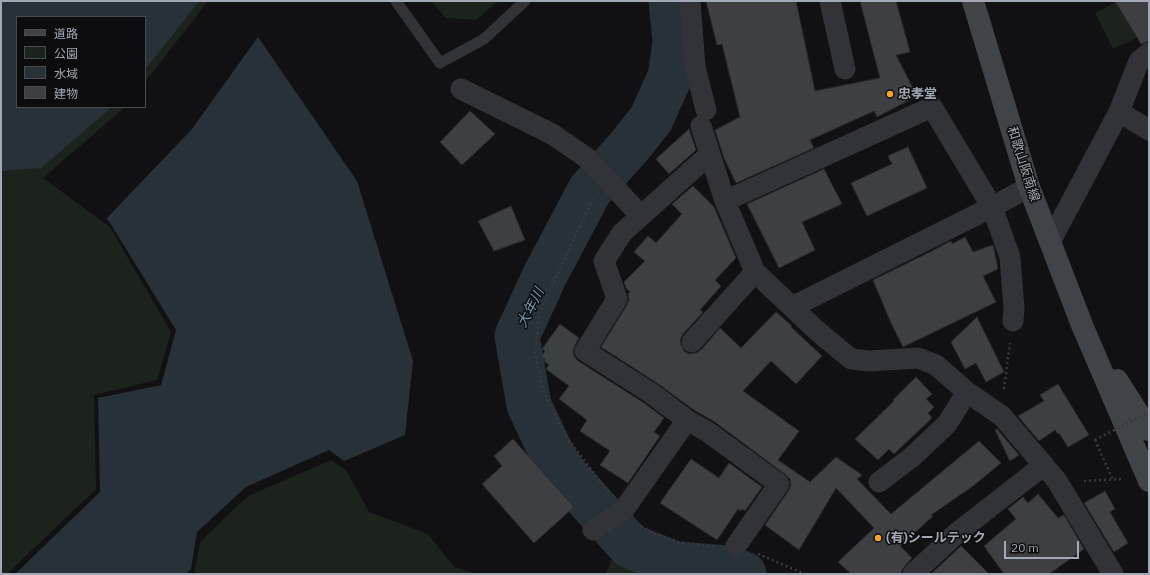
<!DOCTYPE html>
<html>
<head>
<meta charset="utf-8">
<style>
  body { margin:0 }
  #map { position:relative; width:1150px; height:575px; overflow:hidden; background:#111113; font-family:"IBM Plex Sans","Noto Sans JP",sans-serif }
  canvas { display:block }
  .frame { position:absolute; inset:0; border:2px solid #a2a9b4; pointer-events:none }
  .legend { position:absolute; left:16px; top:16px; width:130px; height:92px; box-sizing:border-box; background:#0c0c0e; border:1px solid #484b50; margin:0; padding:5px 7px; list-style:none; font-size:12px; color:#a2a9b4 }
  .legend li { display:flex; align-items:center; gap:8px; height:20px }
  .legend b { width:20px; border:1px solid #484b50 }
  .scale { position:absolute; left:1004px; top:541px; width:75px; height:18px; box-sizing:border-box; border:2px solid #a2a9b4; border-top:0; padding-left:5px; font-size:12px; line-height:14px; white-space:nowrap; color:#a2a9b4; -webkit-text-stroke:3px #0c0c0e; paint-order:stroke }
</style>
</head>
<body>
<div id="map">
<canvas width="1150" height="575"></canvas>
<div class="frame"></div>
<ul class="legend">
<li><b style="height:5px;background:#404348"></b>道路</li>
<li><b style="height:11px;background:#1c231c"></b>公園</li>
<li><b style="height:11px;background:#273137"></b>水域</li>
<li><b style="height:11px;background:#3d3f43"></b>建物</li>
</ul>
<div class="scale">20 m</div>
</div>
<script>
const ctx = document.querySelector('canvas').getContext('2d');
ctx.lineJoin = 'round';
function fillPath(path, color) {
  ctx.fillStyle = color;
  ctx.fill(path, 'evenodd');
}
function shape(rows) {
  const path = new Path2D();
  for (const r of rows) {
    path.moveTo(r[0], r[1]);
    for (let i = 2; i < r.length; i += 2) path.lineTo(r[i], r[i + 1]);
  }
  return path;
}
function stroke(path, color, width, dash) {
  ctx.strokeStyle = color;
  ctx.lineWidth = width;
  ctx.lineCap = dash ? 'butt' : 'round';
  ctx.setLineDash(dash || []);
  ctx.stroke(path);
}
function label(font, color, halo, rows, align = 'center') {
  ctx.font = font + ' "IBM Plex Sans","Noto Sans JP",sans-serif';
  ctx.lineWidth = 3;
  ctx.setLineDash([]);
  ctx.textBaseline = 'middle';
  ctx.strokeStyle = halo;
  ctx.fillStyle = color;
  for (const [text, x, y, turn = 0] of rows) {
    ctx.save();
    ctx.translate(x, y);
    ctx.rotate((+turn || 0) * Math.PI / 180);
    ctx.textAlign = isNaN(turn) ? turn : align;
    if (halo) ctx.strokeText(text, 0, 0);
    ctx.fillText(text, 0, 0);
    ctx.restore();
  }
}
const green = shape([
  [1,1,208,1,145,82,145,17,17,17,17,107,125,107,43,178,110,227,171,332,157,380,94,395,96,489,7,574,1,574],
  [431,1,498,1,476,20,446,18],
  [1118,1,1140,36,1113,49,1095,13],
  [331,460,346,470,369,512,428,534,454,567,477,574,194,574,200,542,248,496],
  [612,558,659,574,606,574]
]);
const water = shape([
  [1,1,199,1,145,70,145,17,17,17,17,107,112,107,41,168,1,171],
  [258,37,357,181,413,361,405,435,344,461,329,450,246,487,197,532,191,569,186,574,15,574,100,492,98,398,161,385,176,330,107,218,192,129]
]);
const river = shape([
  [671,1,675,42,670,77,651,119,628,148,590,190,545,275,517,336,529,405,552,454,565,474,630,546,675,564,727,568,744,574]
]);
const building = shape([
  [706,1,796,1,815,91,880,78,860,1,896,1,910,52,896,55,917,96,877,117,874,111,810,140,814,148,736,183,724,158,715,130,740,117,722,44,717,45,706,1],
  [1115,1,1149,1,1149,41,1141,44,1115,1],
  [470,111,495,134,462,165,440,142,470,111],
  [689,129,696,150,669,174,656,159,689,129],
  [908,147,927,188,867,216,851,183,892,164,888,156,908,147],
  [824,169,842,204,802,222,815,250,779,268,747,204,824,169],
  [693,186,714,207,736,258,715,280,721,286,700,310,703,312,683,334,680,340,681,345,684,351,689,354,696,353,701,350,720,328,741,348,776,312,792,326,791,327,822,356,796,384,771,361,743,391,799,431,778,460,810,482,836,457,862,475,857,479,891,514,979,441,1001,463,973,486,931,515,933,516,900,546,912,558,905,566,902,570,901,574,851,574,838,562,874,528,836,488,799,550,765,525,789,490,791,485,790,479,786,475,715,422,694,410,657,383,601,347,627,305,629,300,628,294,630,292,626,288,624,282,645,261,634,252,648,236,656,243,682,214,672,204,693,186],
  [511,206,525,240,494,251,478,221,511,206],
  [965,237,973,252,993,245,998,269,983,276,996,302,903,347,891,323,873,280,928,253,951,241,952,244,965,237],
  [977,317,1004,372,986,382,976,363,965,369,951,342,977,317],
  [560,324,579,338,575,345,573,351,574,356,578,361,644,403,664,418,654,432,660,436,628,483,600,465,610,451,580,431,587,420,559,399,569,386,546,369,549,365,544,361,545,359,541,357,545,351,542,349,560,324],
  [916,377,932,394,926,399,934,407,928,413,932,418,894,454,889,449,878,460,855,439,894,401,893,400,916,377],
  [1058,384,1089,435,1068,447,1059,433,1058,434,1055,430,1039,441,1018,416,1044,401,1040,395,1058,384],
  [997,429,1019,455,1010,461,995,430,997,429],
  [513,439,574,507,534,543,482,484,502,466,494,456,513,439],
  [691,459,719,478,729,463,762,487,745,511,742,509,741,511,738,509,717,540,660,503,691,459],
  [1105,491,1115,509,1110,512,1128,543,1114,552,1084,503,1105,491],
  [1038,494,1058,518,1064,515,1084,549,1049,574,1004,574,984,546,1016,519,1008,509,1023,497,1028,503,1038,494],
  [961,546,989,574,931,574,961,546]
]);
const path = shape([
  [593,199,539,313,535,353,543,391,565,435,609,493],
  [1004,389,1010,343],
  [1095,440,1113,480],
  [1084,481,1123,479],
  [641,526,650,532,678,542,714,547],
  [758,554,805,574]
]);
const service = shape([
  [396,1,440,63,484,39,525,1]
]);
const minor = shape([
  [690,1,695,67,706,110],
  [830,1,845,69],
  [461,89,552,134,587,158,641,216],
  [1119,112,1149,130],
  [701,126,725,201,755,272,792,307,992,207,1029,187],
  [710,154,622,233,604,261,617,299,585,351,651,393,687,420,708,432,779,484,736,546],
  [725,201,932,107,992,207,1010,257,1014,309,1013,321],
  [1050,242,1119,112,1139,61,1149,53],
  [792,307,815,329,851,359,869,361,918,358,936,365,967,392,1002,416,1057,481,1113,574],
  [692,342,755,272],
  [879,482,912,457,947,424,967,392],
  [593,530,623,511,687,420],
  [913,574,958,532,1044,465]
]);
const secondary = shape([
  [973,1,1029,187,1082,325,1149,481],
  [1117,380,1149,430]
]);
const pathBridge = shape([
  [1095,440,1149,412]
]);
const markers = [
  [890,94,4,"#f7a725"],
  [878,538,4,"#f7a725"]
];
const poiNames = [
  ["忠孝堂",898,94],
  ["(有)シールテック",886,538]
];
const streetNames = [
  ["和歌山阪南線",1023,164,72]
];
const waterNames = [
  ["大年川",531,308,-63]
];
fillPath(green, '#1c231c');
fillPath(water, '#273137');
stroke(river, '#273137', 45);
fillPath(building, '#3d3f43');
stroke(building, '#2b2b2f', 1);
stroke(path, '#383a3f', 2.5, [2, 3]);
stroke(service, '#323338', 11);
stroke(minor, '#323338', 21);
stroke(secondary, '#404348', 22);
stroke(pathBridge, '#383a3f', 2.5, [2, 3]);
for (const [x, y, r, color] of markers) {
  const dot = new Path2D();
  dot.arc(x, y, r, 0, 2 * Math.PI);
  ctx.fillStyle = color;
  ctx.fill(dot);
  stroke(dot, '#0c0c0e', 1.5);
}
label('bold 13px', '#a2a9b4', '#0c0c0e', poiNames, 'left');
label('13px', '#a2a9b4', '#0c0c0e', streetNames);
label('italic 14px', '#7799b1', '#0c0c0e', waterNames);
</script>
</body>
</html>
